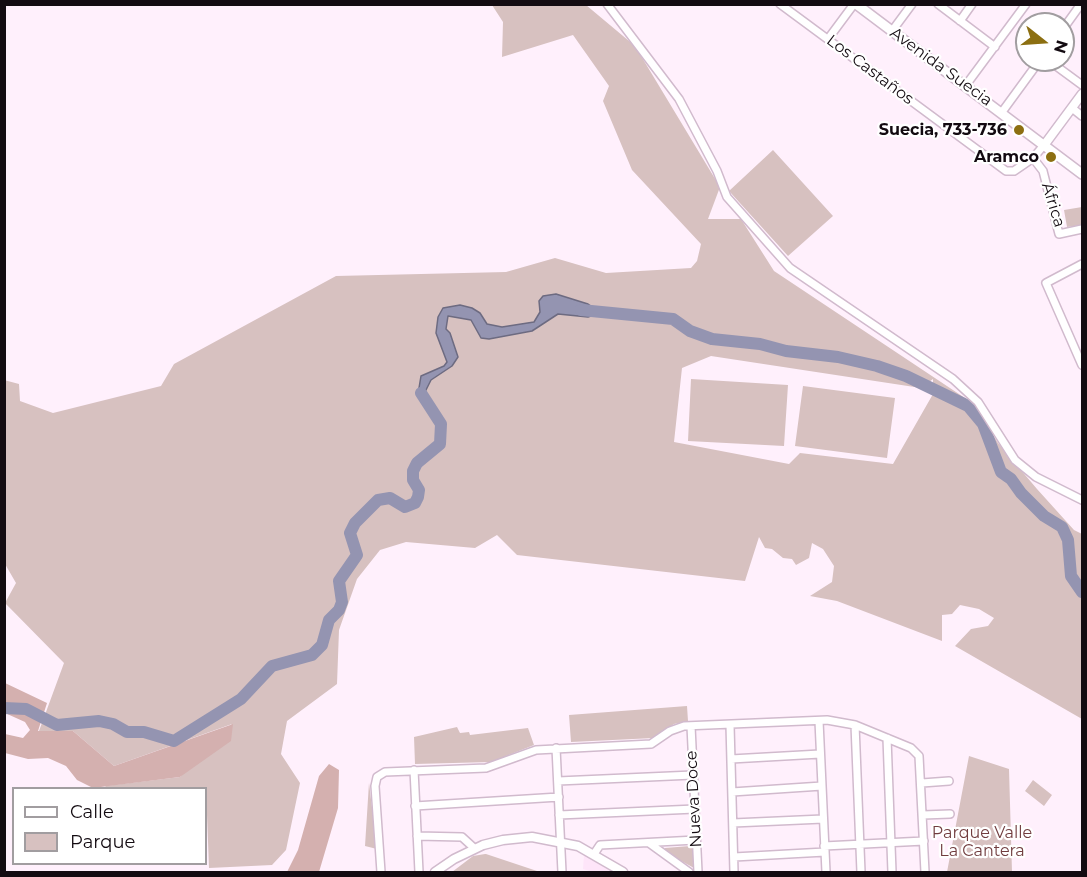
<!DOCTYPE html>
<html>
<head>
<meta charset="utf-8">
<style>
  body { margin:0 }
  #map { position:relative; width:1087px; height:877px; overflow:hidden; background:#fff0fc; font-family:Montserrat,sans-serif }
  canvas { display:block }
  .frame { position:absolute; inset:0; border:6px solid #130b11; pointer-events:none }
  .legend { position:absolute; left:12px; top:787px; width:195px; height:78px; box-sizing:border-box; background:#fff; border:2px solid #a19da0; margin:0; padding:8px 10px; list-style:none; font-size:18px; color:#130b11 }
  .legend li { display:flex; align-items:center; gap:12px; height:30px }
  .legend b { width:30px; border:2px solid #a19da0 }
  .north { position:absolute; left:1015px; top:12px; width:60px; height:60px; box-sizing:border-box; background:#fff; border:2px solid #a19da0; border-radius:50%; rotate:107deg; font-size:16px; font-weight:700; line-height:24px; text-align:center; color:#130b11 }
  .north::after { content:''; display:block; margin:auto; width:21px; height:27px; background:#8c6f11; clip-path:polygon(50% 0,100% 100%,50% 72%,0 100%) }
</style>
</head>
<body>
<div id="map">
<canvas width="1087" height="877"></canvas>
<div class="frame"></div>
<ul class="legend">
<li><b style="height:8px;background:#fff"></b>Calle</li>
<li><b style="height:16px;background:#d7c1c0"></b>Parque</li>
</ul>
<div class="north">N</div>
</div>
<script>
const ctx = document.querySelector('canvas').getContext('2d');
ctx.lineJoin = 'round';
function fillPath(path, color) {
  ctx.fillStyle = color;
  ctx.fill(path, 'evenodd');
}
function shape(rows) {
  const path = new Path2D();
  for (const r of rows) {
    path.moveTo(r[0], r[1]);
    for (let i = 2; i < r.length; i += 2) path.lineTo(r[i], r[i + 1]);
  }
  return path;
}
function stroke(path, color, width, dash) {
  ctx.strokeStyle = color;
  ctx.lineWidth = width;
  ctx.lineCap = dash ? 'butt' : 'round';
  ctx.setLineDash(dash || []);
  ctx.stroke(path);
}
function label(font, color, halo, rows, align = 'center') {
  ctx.font = font + ' Montserrat,sans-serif';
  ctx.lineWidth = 4.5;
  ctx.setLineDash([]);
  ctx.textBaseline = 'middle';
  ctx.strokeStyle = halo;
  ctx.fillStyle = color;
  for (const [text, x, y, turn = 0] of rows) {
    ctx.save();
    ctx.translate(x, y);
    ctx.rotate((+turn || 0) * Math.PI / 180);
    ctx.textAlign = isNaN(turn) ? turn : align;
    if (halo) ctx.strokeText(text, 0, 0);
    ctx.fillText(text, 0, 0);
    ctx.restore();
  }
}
const built = shape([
  [584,855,611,871,611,872,592,872,583,869]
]);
const green = shape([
  [492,5,586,5,635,46,720,187,708,219,741,219,774,271,974,404,998,443,1037,489,1074,530,1082,534,1082,719,955,646,971,629,988,626,994,618,979,609,960,605,952,614,942,615,942,641,837,601,810,596,832,582,834,566,823,549,812,543,809,558,796,565,792,559,783,558,772,549,765,548,759,537,745,581,517,555,497,535,475,548,406,542,380,550,357,579,339,630,337,684,287,721,281,754,300,783,286,850,272,865,209,868,206,788,107,788,105,786,180,777,232,724,114,766,73,731,39,731,64,663,5,603,16,583,5,564,4,380,19,384,20,401,53,413,161,386,174,364,336,276,506,272,555,258,606,273,691,268,697,261,701,244,632,170,603,101,609,86,573,35,502,57,503,22],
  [711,356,921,388,933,379,933,394,893,464,800,453,789,464,674,442,682,368],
  [773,150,833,216,788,256,729,191],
  [1082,207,1082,225,1067,227,1064,210],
  [691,379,788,385,784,446,688,441],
  [803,386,895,398,887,458,795,446],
  [687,706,688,721,674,724,654,738,571,742,569,715],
  [457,727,460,733,469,732,470,735,528,728,534,745,491,762,415,764,414,737],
  [969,756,1009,769,1012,872,947,872],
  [1033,780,1052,795,1044,806,1025,791],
  [369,783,377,849,365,846],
  [690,846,693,849,694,868,665,852,665,848],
  [485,854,486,854,540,872,452,872,473,856]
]);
const forest = shape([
  [5,683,47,703,38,731,73,731,114,766,233,724,231,741,180,777,93,788,77,780,66,766,48,758,28,759,5,753,5,734,23,738,30,730,25,722,5,713],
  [329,764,339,770,338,808,319,872,287,872,298,850,319,776]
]);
const water = shape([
  [556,294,588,304,595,309,594,315,588,317,558,314,532,331,489,339,481,338,471,320,448,316,446,329,450,333,458,357,452,366,431,380,424,394,430,403,425,407,418,394,421,376,444,366,447,362,436,333,438,317,443,308,460,305,472,308,480,313,487,324,502,327,534,322,540,312,539,301,543,296,556,294]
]);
const river = shape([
  [581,310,673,319,690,331,712,339,760,344,786,351,838,357,877,366,906,376,968,406,983,424,1001,472,1011,479,1021,493,1044,516,1062,527,1068,540,1071,576,1082,592],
  [4,708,26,709,57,725,99,721,113,724,127,732,144,732,174,741,241,699,272,666,312,655,322,645,329,620,339,610,342,602,339,581,357,555,350,533,355,523,378,500,390,498,405,507,415,503,418,497,419,490,413,480,413,471,417,463,440,444,441,424,421,393]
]);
const minor = shape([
  [607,4,679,99,717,171,727,197,790,268,953,379,978,402,1015,460,1036,477,1082,500],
  [780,4,1006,171,1014,171,1033,158,1045,144],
  [938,4,995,47],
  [960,21,972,4],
  [1063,29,1081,4],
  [892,31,912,4],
  [828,39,854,4],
  [1048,60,1082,85],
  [966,85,1026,4],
  [1072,108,1082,116],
  [1002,112,1040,60],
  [1033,158,1043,171,1059,234,1082,229],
  [1082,264,1046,283,1082,365],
  [819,721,826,872],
  [730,725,734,872],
  [855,725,861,872],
  [691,726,698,872],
  [887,738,892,872],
  [556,748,562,872],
  [731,759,820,754],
  [414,770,419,872],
  [558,781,693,775],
  [922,783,949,781],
  [732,792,822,786],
  [415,806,559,797],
  [559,815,695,809],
  [923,815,950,814],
  [733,823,823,819],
  [417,836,462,837,474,848],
  [649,843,689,872],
  [824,846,924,841],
  [594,854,600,845,696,840],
  [734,857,825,852],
  [381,872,375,786,377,777,385,772,486,768,536,750,651,744,670,731,684,726,827,720,855,725,911,748,919,756,925,872]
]);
const tertiary = shape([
  [1045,144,1082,94],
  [435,872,454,859,483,845,503,840,532,837,578,846,623,872]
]);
const secondary = shape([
  [856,4,1082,174]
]);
const markers = [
  [1019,130,6,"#8c6f11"],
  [1051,157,6,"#8c6f11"]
];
const streetNames = [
  ["Avenida Suecia",941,67,36],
  ["Los Castaños",870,70,37],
  ["África",1053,205,73],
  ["Nueva Doce",694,799,-93]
];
const poiNames = [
  ["Suecia, 733-736",1007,130],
  ["Aramco",1039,157]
];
const parkNames = [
  ["Parque Valle",982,833],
  ["La Cantera",982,851]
];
fillPath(built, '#fee5f9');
fillPath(green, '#d7c1c0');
fillPath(forest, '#d4b0af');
fillPath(water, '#9494b1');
stroke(water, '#6d6b81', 1.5);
stroke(river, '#9494b1', 12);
stroke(minor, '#d1bacd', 10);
stroke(tertiary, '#d1bacd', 11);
stroke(secondary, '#d1bacd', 12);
stroke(minor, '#fff', 7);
stroke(tertiary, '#fff', 8);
stroke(secondary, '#fff', 9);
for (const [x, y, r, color] of markers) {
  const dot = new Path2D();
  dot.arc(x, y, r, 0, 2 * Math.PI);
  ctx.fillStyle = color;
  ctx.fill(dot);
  stroke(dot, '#fff', 2);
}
label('16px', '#130b11', '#fff', streetNames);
label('bold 16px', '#130b11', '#fff', poiNames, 'right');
label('16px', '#713d3f', '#fff', parkNames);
</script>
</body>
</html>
